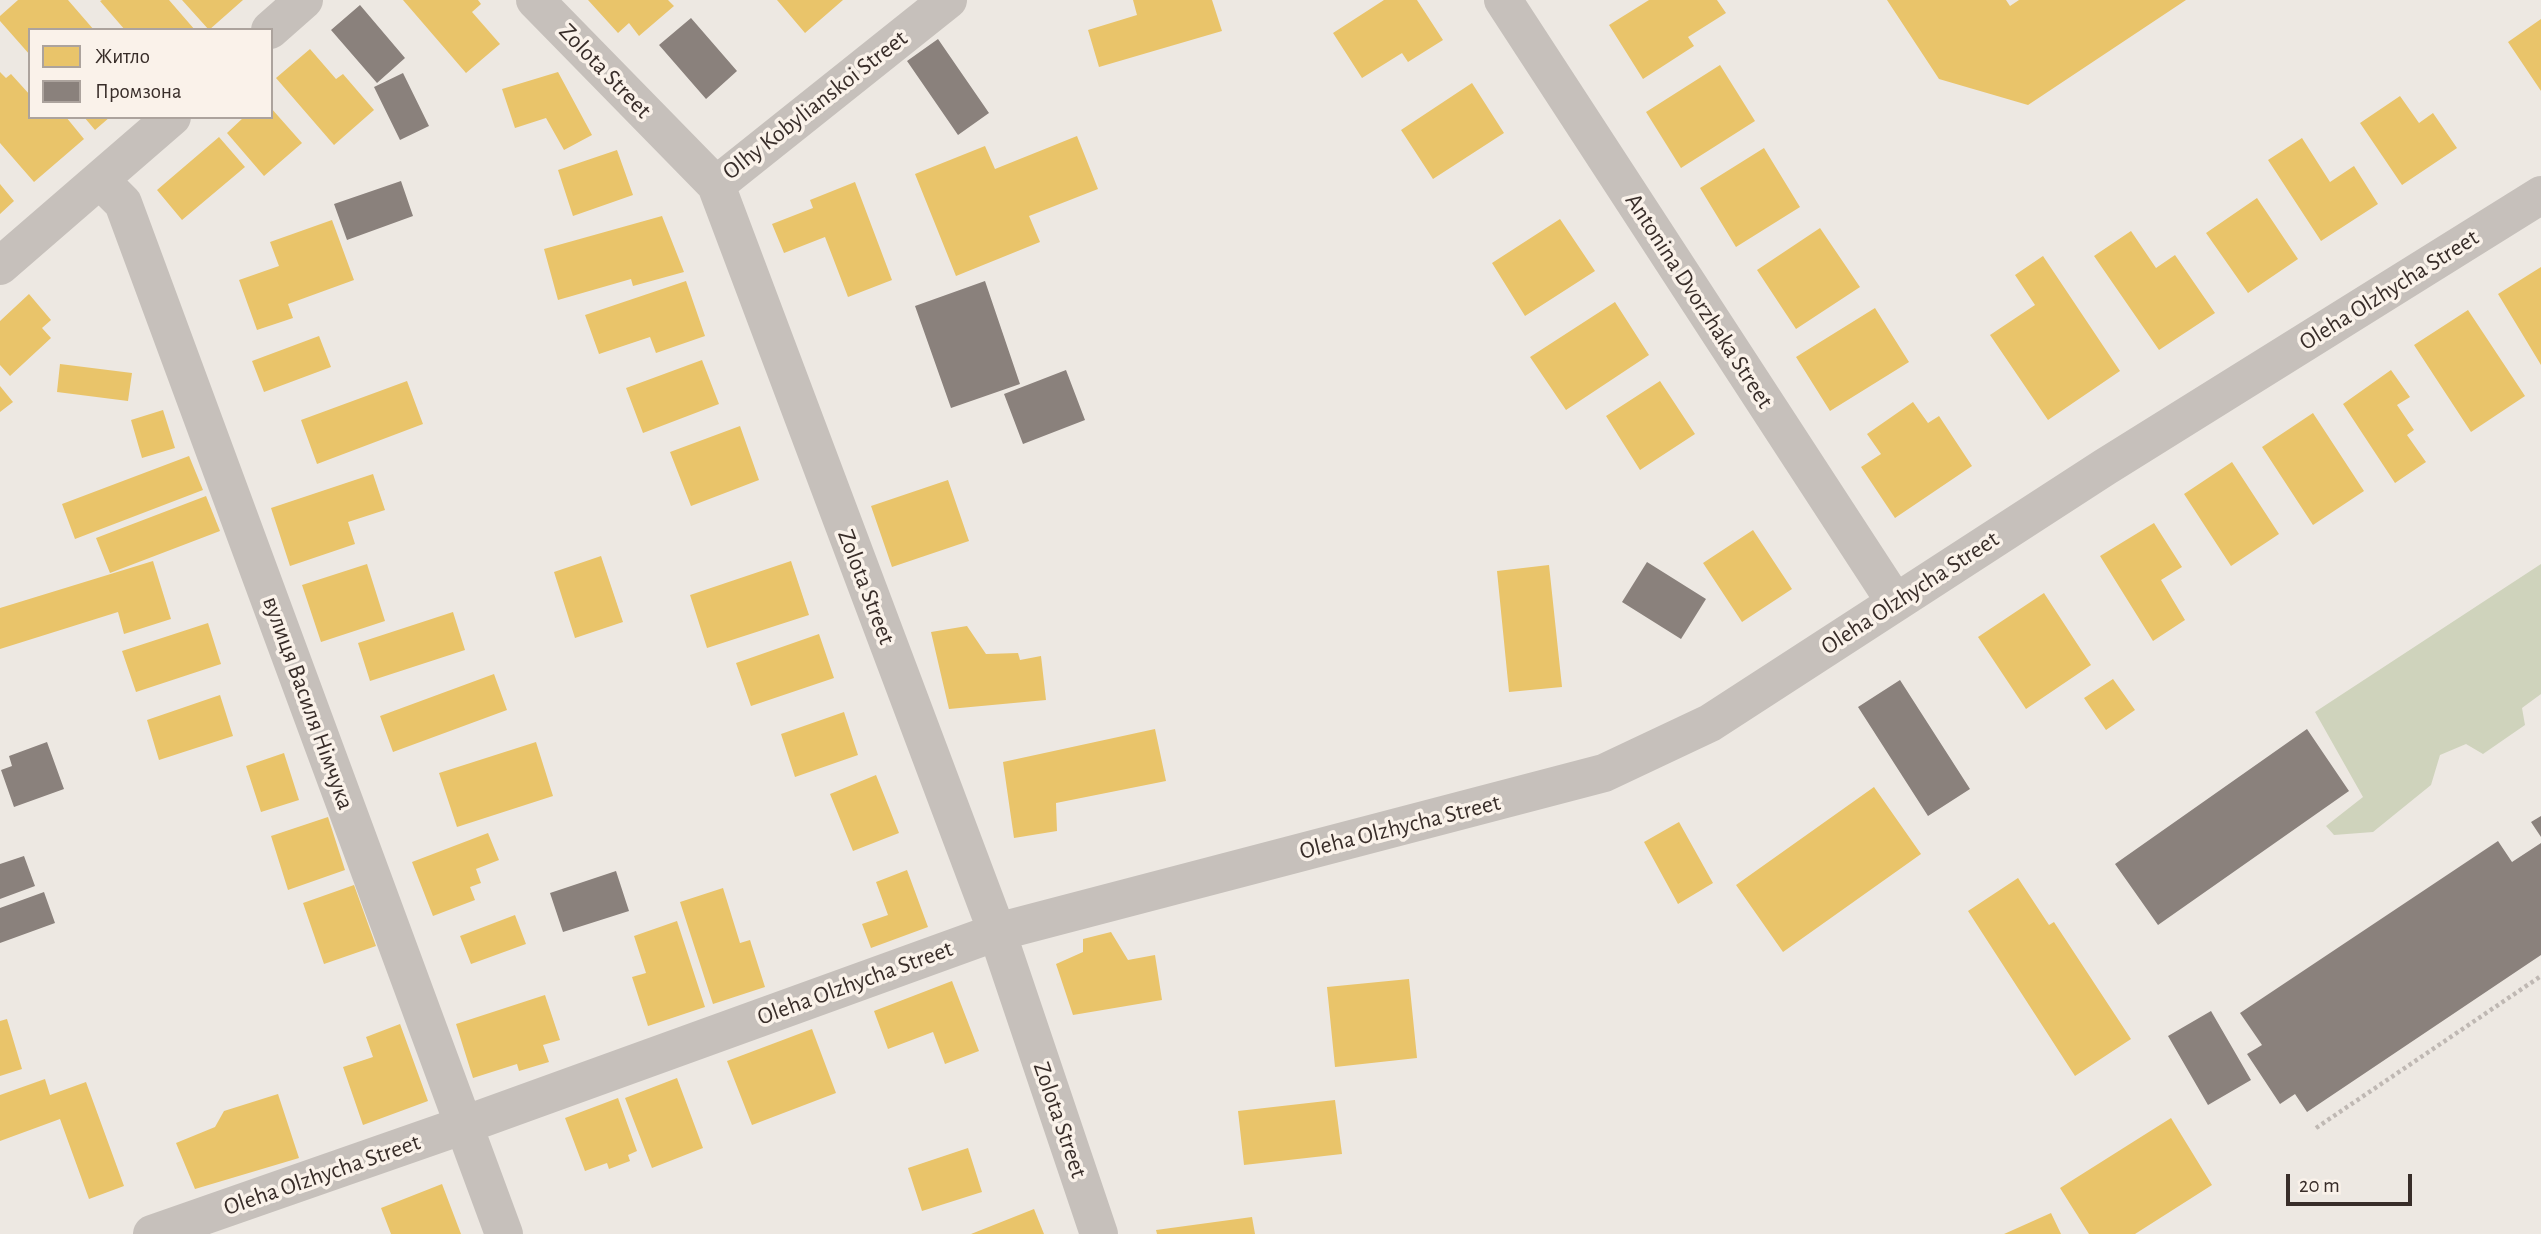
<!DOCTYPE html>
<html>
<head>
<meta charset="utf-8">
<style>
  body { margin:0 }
  #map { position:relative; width:2541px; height:1234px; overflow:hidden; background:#ede8e2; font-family:"Alegreya Sans",sans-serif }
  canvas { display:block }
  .legend { position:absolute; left:28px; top:28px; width:245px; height:91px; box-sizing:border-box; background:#faf2ea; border:2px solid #aca39d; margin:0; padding:9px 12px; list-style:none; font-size:21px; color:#382d29 }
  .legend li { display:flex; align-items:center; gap:14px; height:35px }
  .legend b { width:35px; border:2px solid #aca39d }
  .scale { position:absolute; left:2286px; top:1174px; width:126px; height:32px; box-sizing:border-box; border:4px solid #382d29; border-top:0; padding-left:9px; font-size:21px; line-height:24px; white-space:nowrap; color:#382d29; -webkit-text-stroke:5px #faf2ea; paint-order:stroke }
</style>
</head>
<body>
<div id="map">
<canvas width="2541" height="1234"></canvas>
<ul class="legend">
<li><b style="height:19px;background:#e9c46a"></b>Житло</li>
<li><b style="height:19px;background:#8a817c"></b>Промзона</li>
</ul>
<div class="scale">20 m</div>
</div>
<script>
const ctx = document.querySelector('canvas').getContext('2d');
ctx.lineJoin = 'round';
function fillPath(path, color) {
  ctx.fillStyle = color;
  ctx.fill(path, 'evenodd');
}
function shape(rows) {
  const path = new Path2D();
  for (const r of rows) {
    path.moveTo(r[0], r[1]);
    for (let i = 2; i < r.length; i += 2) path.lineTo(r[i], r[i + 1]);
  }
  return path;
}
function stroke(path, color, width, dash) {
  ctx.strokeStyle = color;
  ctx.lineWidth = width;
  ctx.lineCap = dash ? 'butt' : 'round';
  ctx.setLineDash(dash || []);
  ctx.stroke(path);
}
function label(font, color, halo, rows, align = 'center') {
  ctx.font = font + ' "Alegreya Sans",sans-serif';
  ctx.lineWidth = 7;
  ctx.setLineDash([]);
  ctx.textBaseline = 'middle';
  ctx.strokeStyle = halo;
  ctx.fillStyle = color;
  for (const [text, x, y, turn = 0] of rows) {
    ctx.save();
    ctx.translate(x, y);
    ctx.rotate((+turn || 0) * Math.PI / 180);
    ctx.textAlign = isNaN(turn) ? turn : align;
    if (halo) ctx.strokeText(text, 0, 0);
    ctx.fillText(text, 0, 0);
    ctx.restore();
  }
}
const green = shape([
  [2541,564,2541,694,2522,708,2525,725,2483,754,2466,744,2440,755,2431,785,2373,832,2334,835,2326,826,2363,797,2315,712]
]);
const homes = shape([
  [18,0,68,0,94,30,30,30,30,55,0,21,0,16],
  [102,0,169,0,195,30,125,30,100,1],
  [182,0,243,0,209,30],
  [403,0,478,0,481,4,472,12,500,44,466,73],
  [588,0,668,0,674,6,639,36,629,23,618,33],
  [777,0,843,0,805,33],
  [1133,0,1212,0,1222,31,1099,67,1088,30,1137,15],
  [1384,0,1417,0,1443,40,1408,62,1402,53,1362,78,1333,33],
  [1649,0,1717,0,1726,13,1688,37,1694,46,1643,79,1609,25],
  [1887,0,2006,0,2010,6,2019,0,2186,0,2028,105,1939,79],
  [2541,19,2541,91,2508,42],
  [310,49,336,79,343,74,374,110,334,145,276,78],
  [1720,65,1755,121,1681,168,1646,112],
  [0,72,6,78,11,74,30,95,30,117,66,117,84,139,34,182,0,143],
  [558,72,592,135,564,150,546,118,515,128,502,89],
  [1472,83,1504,133,1433,179,1401,130],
  [2400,96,2419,123,2433,113,2457,148,2402,185,2360,123],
  [271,108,302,143,264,176,227,133,244,117,271,117],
  [84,117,110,117,95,130],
  [1077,136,1098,189,1029,216,1040,242,956,276,915,174,985,146,995,169],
  [219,137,245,167,182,220,157,190],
  [2302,138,2330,182,2354,166,2378,204,2321,241,2268,160],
  [1764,148,1800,207,1736,247,1700,188],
  [617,150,633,195,573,216,558,170],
  [855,182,892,280,848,297,825,237,784,253,772,224,813,208,810,200],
  [0,184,14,201,0,214],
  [2257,198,2298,259,2248,293,2206,233],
  [662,216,684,272,633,286,631,279,558,300,544,249],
  [1560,219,1595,271,1525,316,1492,263],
  [332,220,354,280,288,304,293,318,257,330,239,280,279,266,270,242],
  [1820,228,1860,287,1796,329,1757,270],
  [2131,231,2156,268,2175,255,2215,313,2159,350,2094,256],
  [2043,256,2120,371,2048,420,1990,335,2035,305,2015,275],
  [2541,267,2541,365,2498,294],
  [686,281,705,336,656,353,650,337,599,354,585,315],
  [29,294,51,320,42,328,51,338,10,376,0,365,0,321],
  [1615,302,1649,355,1566,410,1530,357],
  [1875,308,1909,362,1830,411,1796,357],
  [2468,310,2525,396,2471,432,2414,345],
  [319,336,331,367,264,392,252,361],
  [702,360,719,404,643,433,626,388],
  [60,364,132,373,128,401,57,392],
  [2391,370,2410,397,2397,405,2414,430,2407,435,2426,462,2395,483,2343,404],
  [407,381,423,424,317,464,301,420],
  [1660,381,1695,434,1640,470,1606,416],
  [0,386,13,402,0,412],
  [1913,402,1928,423,1939,416,1972,466,1895,518,1861,467,1881,454,1867,434],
  [163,410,175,448,142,458,131,420],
  [2313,413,2364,491,2313,525,2262,447],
  [740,426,759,480,691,506,670,452],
  [189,456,203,490,75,539,62,504],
  [2232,462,2279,534,2231,566,2184,494],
  [373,474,385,510,348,522,355,544,290,566,271,508],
  [948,480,969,541,892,567,871,506],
  [206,496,220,531,110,573,96,538],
  [2154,523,2182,567,2161,580,2185,620,2153,641,2100,556],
  [1753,530,1792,589,1742,622,1703,563],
  [601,556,623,622,575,638,554,572],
  [153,561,171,619,124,634,118,612,0,649,0,608],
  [791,561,809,615,707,648,690,595],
  [367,564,385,621,321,642,302,585],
  [1549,565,1562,687,1509,692,1497,571],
  [2044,593,2091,665,2026,709,1978,637],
  [453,612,465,650,370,681,358,643],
  [208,623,221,664,136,692,122,651],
  [967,626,986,654,1018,653,1020,660,1041,656,1046,700,949,709,931,632],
  [819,634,834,678,751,706,736,663],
  [494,674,507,710,393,752,380,716],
  [2113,679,2135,710,2106,730,2084,698],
  [220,695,233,736,159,760,147,720],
  [844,712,858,755,795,777,781,734],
  [1155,729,1166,781,1056,803,1057,831,1014,838,1003,762],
  [536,742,553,796,457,827,439,773],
  [284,753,299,800,261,812,246,766],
  [876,775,899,833,853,851,830,794],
  [1874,787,1921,854,1783,952,1736,885],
  [328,817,345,870,288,890,271,836],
  [1679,822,1713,883,1678,904,1644,842],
  [488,833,499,860,476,869,481,883,470,887,475,900,433,916,412,862],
  [907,870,928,927,871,948,862,924,888,915,876,882],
  [2018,878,2049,925,2054,922,2131,1039,2075,1076,1968,911],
  [354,885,376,946,324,964,303,903],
  [723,888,740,943,750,940,765,987,713,1004,680,902],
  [515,915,526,944,471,964,460,936],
  [677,921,705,1007,648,1026,632,977,646,973,634,936],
  [1111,932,1128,960,1155,955,1162,1000,1073,1015,1056,964,1083,952,1083,939],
  [1409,979,1417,1058,1335,1067,1327,987],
  [952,981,979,1051,945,1064,933,1032,888,1049,874,1011],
  [545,995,560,1040,543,1045,549,1062,519,1071,517,1064,473,1078,456,1024],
  [7,1019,22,1069,0,1076,0,1021],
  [400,1024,428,1101,363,1125,343,1067,373,1057,366,1037],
  [812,1029,836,1093,752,1125,727,1061],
  [677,1078,703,1148,652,1168,625,1098],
  [45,1079,50,1095,86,1082,124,1186,89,1199,60,1119,0,1141,0,1095],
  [278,1094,299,1158,195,1189,176,1143,215,1127,224,1111],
  [618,1098,637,1151,628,1155,630,1161,609,1169,607,1163,585,1171,565,1118],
  [1335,1100,1342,1154,1244,1165,1238,1111],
  [2171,1118,2212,1185,2135,1234,2089,1234,2060,1188],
  [968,1148,982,1192,922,1211,908,1168],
  [442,1184,461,1234,391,1234,381,1208],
  [1034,1209,1044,1234,971,1234],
  [2051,1213,2061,1234,2004,1234],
  [1252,1217,1255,1234,1157,1234,1156,1230]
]);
const industry = shape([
  [360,5,405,58,377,83,331,30],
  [691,18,737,71,706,99,659,45],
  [938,39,989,113,958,135,907,61],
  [403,73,429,126,400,140,374,87],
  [401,181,413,216,347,240,334,204],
  [985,281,1020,384,951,408,915,306],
  [1066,370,1085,420,1023,444,1004,394],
  [1647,562,1706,599,1681,639,1622,602],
  [1900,680,1970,789,1928,816,1858,707],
  [2307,729,2349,791,2158,925,2115,864],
  [47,742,64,789,14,807,1,770,12,766,9,756],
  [2541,816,2541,837,2531,822],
  [2498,841,2512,862,2541,843,2541,955,2307,1112,2295,1094,2280,1104,2247,1054,2262,1045,2240,1013],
  [24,856,35,886,0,899,0,864],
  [616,871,629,911,563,932,550,893],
  [44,892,55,923,0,943,0,908],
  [2211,1011,2251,1080,2208,1105,2168,1036]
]);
const path = shape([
  [2316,1128,2541,976]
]);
const minor = shape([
  [535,0,716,185,997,932,1099,1234],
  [1503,0,1895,602],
  [270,30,304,0],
  [100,180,123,203,504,1234],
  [716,185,948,0],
  [0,266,172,117],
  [152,1234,464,1125,997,932,1604,773,1710,723,2105,467,2541,195]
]);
const streetNames = [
  ["Zolota Street",605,71,46],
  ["Olhy Kobylianskoi Street",815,105,-38],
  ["Oleha Olzhycha Street",2389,290,-32],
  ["Antonina Dvorzhaka Street",1699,301,57],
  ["Zolota Street",866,587,69],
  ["Oleha Olzhycha Street",1910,593,-33],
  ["вулиця Василя Німчука",308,703,70],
  ["Oleha Olzhycha Street",1400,827,-14],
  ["Oleha Olzhycha Street",855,983,-20],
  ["Zolota Street",1060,1120,71],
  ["Oleha Olzhycha Street",322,1175,-19]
];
fillPath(green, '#cfd3bc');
fillPath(homes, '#e9c46a');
fillPath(industry, '#8a817c');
stroke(path, '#bfb8b3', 4.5, [3.5, 3.5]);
stroke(minor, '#c6c0bb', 38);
label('24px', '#382d29', '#faf2ea', streetNames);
</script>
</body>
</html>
